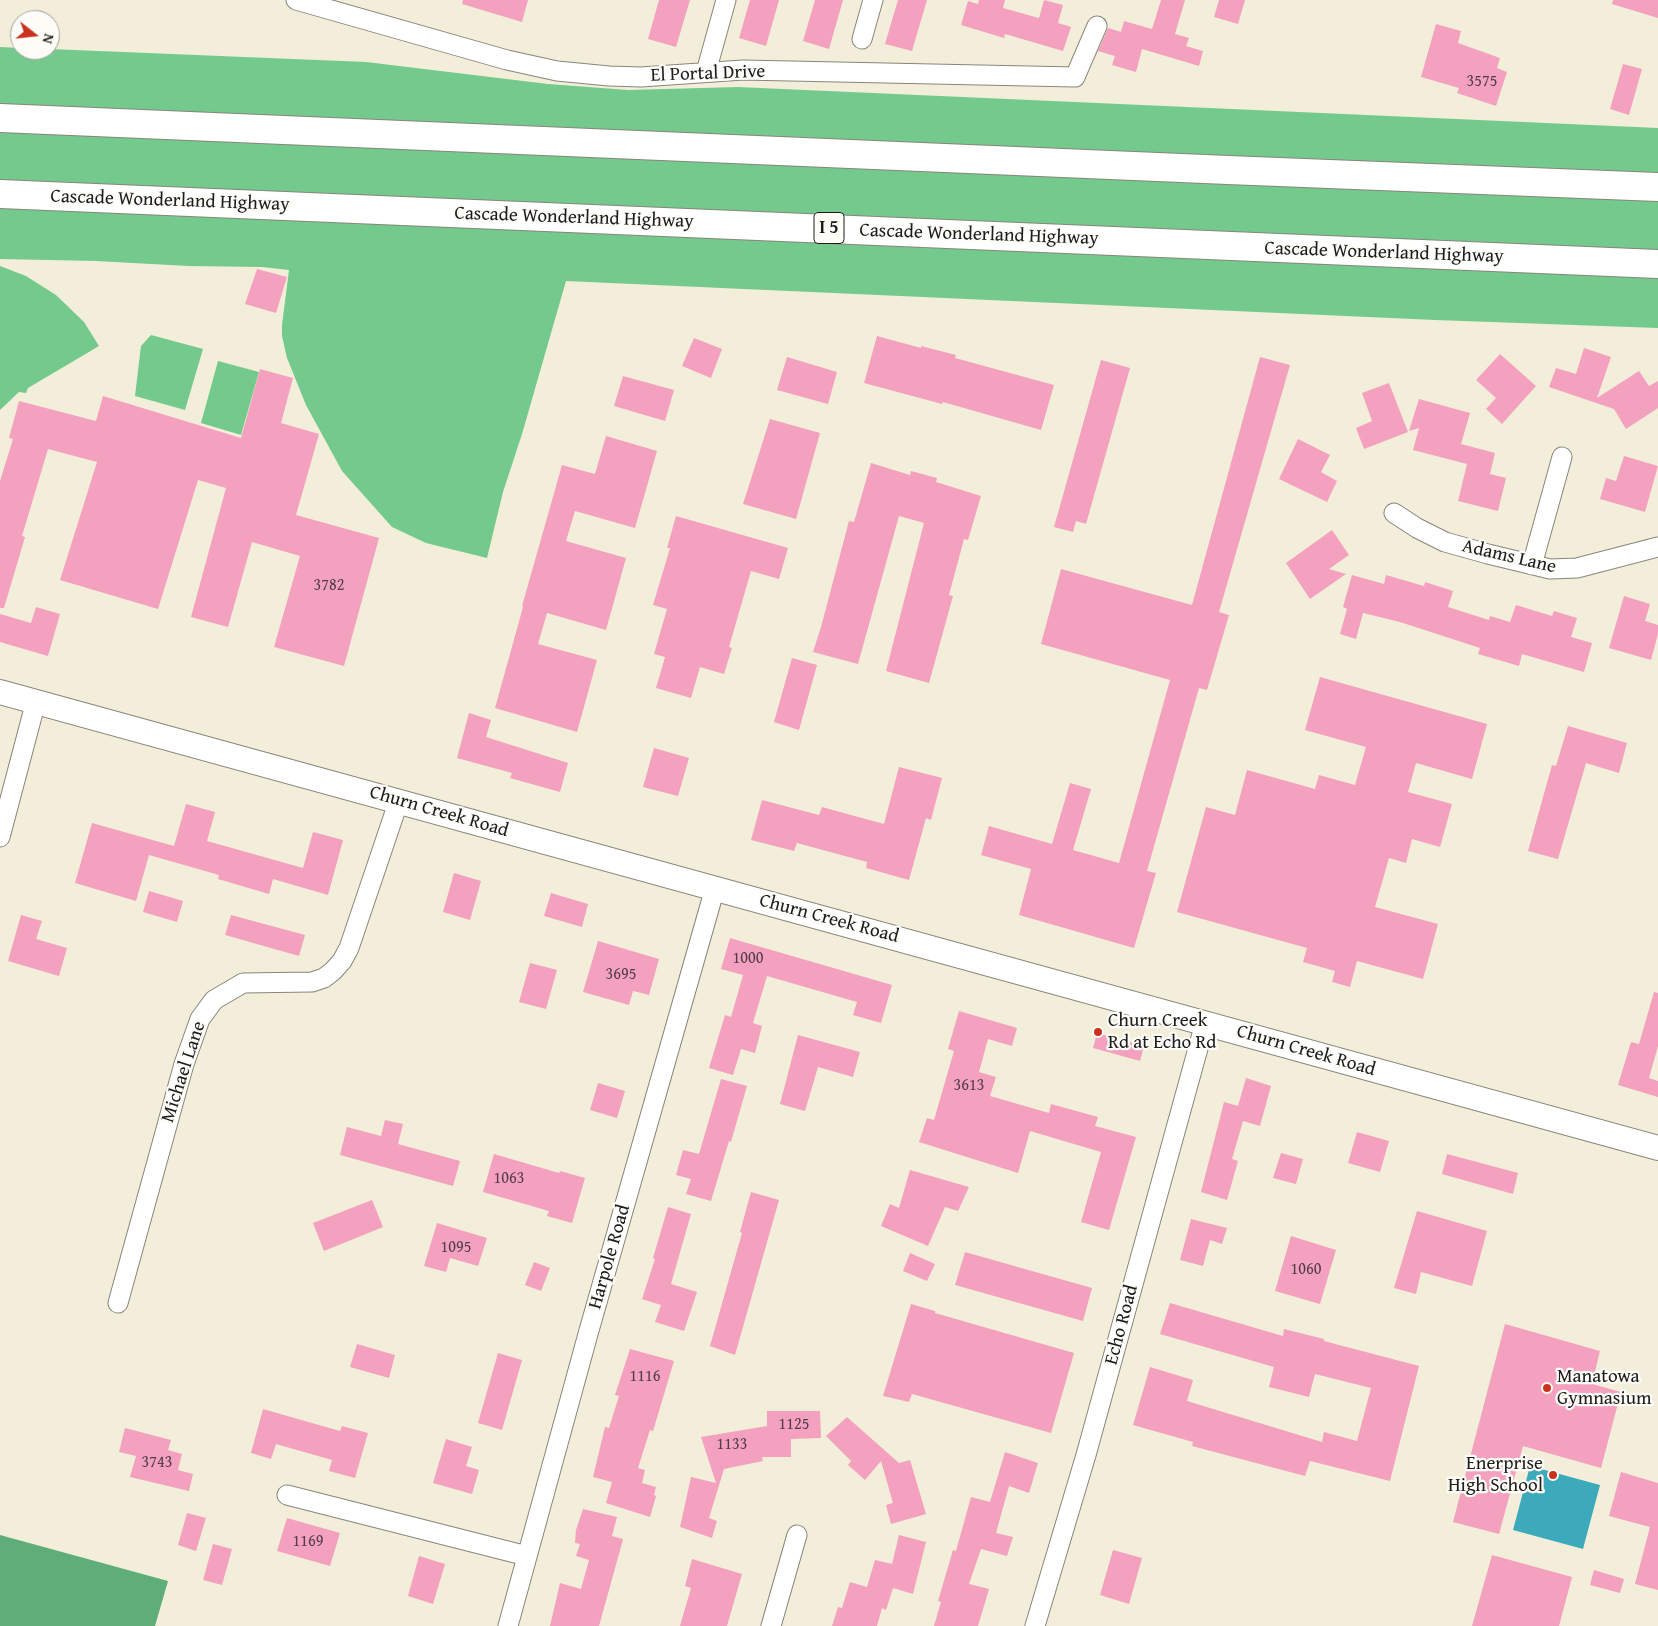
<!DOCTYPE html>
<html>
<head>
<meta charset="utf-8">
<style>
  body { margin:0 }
  #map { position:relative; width:1658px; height:1626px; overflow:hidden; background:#f3eeda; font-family:"Gentium Book Plus",serif }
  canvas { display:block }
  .north { position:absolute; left:10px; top:10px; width:50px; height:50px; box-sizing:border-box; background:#fdfcf7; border:1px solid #a3a29f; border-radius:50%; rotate:106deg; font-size:14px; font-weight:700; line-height:20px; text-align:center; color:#1c1c1c }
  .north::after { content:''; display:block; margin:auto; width:18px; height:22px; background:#c8321e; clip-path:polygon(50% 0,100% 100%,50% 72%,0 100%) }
</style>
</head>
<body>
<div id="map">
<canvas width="1658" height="1626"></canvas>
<div class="north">N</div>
</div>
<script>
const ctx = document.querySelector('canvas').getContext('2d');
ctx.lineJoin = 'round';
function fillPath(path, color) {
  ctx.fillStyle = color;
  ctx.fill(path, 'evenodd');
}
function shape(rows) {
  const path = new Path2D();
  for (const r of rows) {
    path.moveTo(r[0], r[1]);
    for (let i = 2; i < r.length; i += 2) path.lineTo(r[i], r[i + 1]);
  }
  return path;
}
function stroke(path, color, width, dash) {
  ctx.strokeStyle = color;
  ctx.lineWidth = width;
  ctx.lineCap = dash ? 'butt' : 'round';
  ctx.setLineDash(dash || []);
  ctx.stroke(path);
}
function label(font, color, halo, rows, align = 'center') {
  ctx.font = font + ' "Gentium Book Plus",serif';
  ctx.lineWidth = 4.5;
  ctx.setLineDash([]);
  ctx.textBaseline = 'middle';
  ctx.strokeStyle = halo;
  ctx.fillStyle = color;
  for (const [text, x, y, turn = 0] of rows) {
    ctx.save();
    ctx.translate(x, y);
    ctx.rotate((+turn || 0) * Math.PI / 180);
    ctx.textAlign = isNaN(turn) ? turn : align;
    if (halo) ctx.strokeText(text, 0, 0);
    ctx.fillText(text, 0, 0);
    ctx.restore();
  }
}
const green = shape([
  [0,47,20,48,20,50,50,49,366,62,548,84,628,90,738,87,1658,128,1658,328,1435,320,566,281,522,434,503,492,487,558,426,543,392,527,342,471,306,405,287,358,282,336,282,325,289,270,262,267,188,266,96,261,0,259],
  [0,266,26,276,56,295,84,322,99,346,28,388,26,393,19,392,0,410],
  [151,335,203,349,185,410,135,396,141,346],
  [218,361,259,372,241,435,201,423]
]);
const forest = shape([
  [0,1535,168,1581,155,1626,0,1626]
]);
const water = shape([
  [1530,1466,1600,1485,1583,1549,1513,1530]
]);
const building = shape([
  [463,0,528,0,522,22,462,4],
  [659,0,690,0,676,47,648,39],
  [750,0,779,0,766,46,739,38],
  [815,0,843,0,829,49,803,41],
  [898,0,927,0,912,51,885,44],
  [979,0,1005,0,1003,8,1039,18,1044,0,1063,5,1058,23,1071,27,1063,51,1005,34,1004,38,961,25,968,1,978,4],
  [1161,0,1185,0,1175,34,1189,38,1186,46,1203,51,1199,66,1142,49,1136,72,1112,65,1115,56,1098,51,1108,28,1121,32,1124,21,1152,29],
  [1219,0,1245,0,1238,24,1214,17],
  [1613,0,1658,0,1658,18,1612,4],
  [1436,24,1461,31,1458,43,1500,58,1497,68,1507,72,1496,106,1457,93,1459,88,1421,77],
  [1623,64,1642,69,1629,115,1610,109],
  [257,269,287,277,276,313,245,304],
  [877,336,921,348,921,346,956,355,955,358,1054,385,1041,430,943,402,942,404,864,383],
  [694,338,722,349,711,378,682,366],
  [1584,348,1611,357,1597,398,1639,371,1649,386,1658,381,1658,408,1626,429,1614,409,1549,387,1556,368,1576,374],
  [1500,354,1536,386,1502,424,1486,409,1496,398,1476,380],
  [787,357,837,372,828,404,777,390],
  [1260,357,1290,365,1219,612,1229,615,1207,690,1199,688,1147,871,1156,873,1134,948,1019,915,1031,869,981,855,989,826,1052,844,1070,783,1091,789,1073,850,1119,863,1170,680,1041,644,1061,569,1192,605],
  [1101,360,1130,368,1086,524,1076,521,1073,532,1054,527],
  [260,369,293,378,281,423,319,434,296,515,379,538,344,666,274,647,300,556,252,542,228,627,191,617,226,488,198,480,158,609,60,580,97,462,48,449,22,536,25,537,4,608,0,608,0,481,13,439,9,438,19,401,96,421,103,396,241,438],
  [623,376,674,390,665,421,614,406],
  [1389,383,1408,432,1364,449,1356,428,1372,421,1362,393],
  [1419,399,1470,413,1461,444,1495,453,1490,474,1506,478,1498,511,1458,501,1467,464,1413,450,1419,428,1409,431],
  [770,419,820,433,796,519,743,504],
  [606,436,657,451,635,528,575,511,566,541,626,558,606,630,547,613,538,644,597,660,577,732,495,708,523,607,522,606,562,465,595,474],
  [1298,439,1330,455,1321,472,1337,481,1327,502,1279,479],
  [1624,456,1658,466,1645,512,1600,499,1606,478,1616,481],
  [871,463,910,475,911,471,937,478,936,482,981,496,968,540,964,539,949,595,953,596,929,683,886,671,924,523,899,516,858,664,813,652,821,627,849,521,854,522],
  [676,516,788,548,779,579,751,571,729,647,732,648,724,674,700,667,691,698,656,688,665,657,654,654,667,609,653,605,670,548,667,548],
  [1332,530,1349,555,1329,569,1346,574,1310,599,1286,563],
  [1352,575,1384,584,1386,575,1424,586,1425,582,1453,591,1448,607,1489,620,1490,616,1510,622,1516,605,1552,616,1554,611,1577,618,1571,637,1592,643,1584,672,1522,654,1519,666,1478,654,1480,648,1400,622,1363,613,1356,639,1340,634,1347,609,1343,607],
  [1624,596,1650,604,1645,621,1658,625,1658,634,1651,660,1609,648],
  [36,607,60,614,48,656,0,642,0,614,31,623],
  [792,658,817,665,799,730,774,722],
  [1320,677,1487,724,1472,779,1416,763,1408,792,1452,804,1440,847,1412,839,1406,863,1389,858,1375,907,1438,924,1423,979,1357,961,1350,987,1332,982,1335,971,1303,962,1307,948,1177,912,1206,807,1235,815,1247,770,1315,789,1319,775,1355,785,1366,747,1305,730],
  [469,713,491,720,486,737,568,763,560,792,510,778,512,773,457,758],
  [1568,726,1627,743,1619,773,1586,763,1558,859,1528,851,1552,765,1556,766],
  [654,748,689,758,678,796,643,787],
  [899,767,942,778,931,820,926,818,909,880,866,868,867,862,797,843,794,851,751,840,762,800,819,815,822,807,884,824],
  [186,804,215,812,207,841,303,868,313,832,343,840,328,895,273,879,269,894,218,879,219,875,149,855,136,901,75,883,92,823,174,846],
  [454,873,481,881,470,920,443,912],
  [149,891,183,901,177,922,143,912],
  [551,893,588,904,582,927,544,916],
  [21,915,42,921,36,939,67,948,59,976,8,961],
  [231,915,305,935,299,956,225,935],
  [730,938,892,985,881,1023,853,1015,857,1002,767,976,753,1023,762,1026,755,1053,741,1049,733,1075,709,1068,725,1015,731,1017,743,975,721,969],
  [598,941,659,959,649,995,633,991,629,1005,583,992],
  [530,963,557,970,546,1009,519,1002],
  [1654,992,1658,993,1658,1046,1649,1078,1658,1081,1658,1097,1618,1085,1631,1042,1639,1044],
  [959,1011,1017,1028,1012,1046,988,1039,979,1072,996,1077,990,1096,1049,1113,1051,1104,1098,1117,1095,1126,1136,1137,1109,1230,1081,1222,1101,1152,1030,1131,1018,1173,919,1142,927,1118,934,1120,954,1051,948,1049],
  [1097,1033,1144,1046,1140,1061,1093,1048],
  [798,1035,860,1052,853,1077,818,1067,805,1111,780,1104],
  [1246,1078,1271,1086,1260,1126,1243,1121,1232,1159,1238,1161,1227,1200,1201,1192,1224,1102,1238,1106],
  [721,1079,747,1086,731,1142,729,1141,711,1201,686,1194,691,1179,676,1175,683,1150,699,1154],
  [598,1083,625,1091,617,1118,590,1110],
  [385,1120,403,1124,398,1144,460,1161,453,1186,340,1155,347,1127,381,1136],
  [1357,1132,1389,1141,1380,1172,1348,1163],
  [1281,1153,1303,1159,1296,1184,1273,1178],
  [494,1154,559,1173,560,1171,585,1178,572,1223,547,1216,549,1211,483,1192],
  [1447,1154,1518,1173,1513,1194,1442,1174],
  [910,1170,969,1187,958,1211,945,1207,928,1246,881,1226,890,1204,899,1208],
  [751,1192,779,1200,735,1355,710,1346,742,1233,740,1232],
  [372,1200,383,1227,324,1251,313,1223],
  [668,1207,691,1214,671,1284,697,1292,684,1331,655,1322,661,1305,642,1299,655,1259,653,1258],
  [1417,1211,1487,1231,1472,1286,1421,1272,1416,1294,1394,1288],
  [1191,1219,1227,1228,1222,1244,1210,1240,1203,1266,1180,1260],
  [437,1223,487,1238,478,1266,450,1258,446,1272,424,1266],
  [1291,1236,1336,1250,1320,1304,1275,1291],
  [965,1252,1092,1288,1083,1321,955,1285],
  [910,1253,935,1264,927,1281,903,1271],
  [534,1262,550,1268,541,1291,525,1285],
  [1170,1303,1283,1336,1284,1329,1324,1339,1324,1341,1419,1366,1390,1481,1310,1461,1305,1476,1192,1446,1193,1442,1133,1425,1150,1367,1193,1380,1187,1401,1322,1442,1324,1432,1357,1441,1371,1388,1315,1374,1309,1397,1269,1387,1274,1367,1160,1334],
  [911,1304,935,1311,935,1313,1074,1353,1051,1433,912,1394,909,1402,883,1396],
  [1505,1324,1600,1351,1592,1384,1621,1392,1601,1468,1523,1446,1499,1534,1453,1522],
  [357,1344,395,1355,389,1378,350,1367],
  [630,1349,674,1361,653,1431,650,1430,638,1468,645,1470,642,1483,656,1487,654,1495,656,1496,650,1517,606,1503,612,1482,593,1477,605,1427,609,1428,619,1396,615,1395],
  [498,1353,522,1360,502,1430,478,1423],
  [263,1409,340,1431,342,1426,368,1433,355,1478,329,1471,332,1460,276,1444,271,1459,251,1453],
  [767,1411,820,1411,821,1438,791,1439,791,1457,762,1457,763,1461,724,1469,709,1518,717,1521,712,1538,680,1527,691,1477,716,1483,701,1437,767,1426],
  [847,1417,899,1463,910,1460,926,1514,891,1524,886,1505,893,1503,881,1461,865,1480,848,1465,851,1461,826,1436],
  [125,1428,171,1440,168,1450,182,1454,178,1470,193,1474,189,1491,130,1477,136,1456,119,1452],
  [446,1439,472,1447,466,1466,479,1470,472,1494,433,1483],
  [1005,1452,1038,1463,1029,1493,1009,1486,996,1533,1013,1537,1007,1556,981,1549,969,1584,989,1589,978,1626,934,1626,941,1602,938,1601,953,1550,956,1551,971,1497,990,1502],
  [1621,1472,1658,1483,1658,1590,1635,1584,1650,1527,1609,1516],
  [583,1509,617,1517,612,1536,623,1539,619,1554,599,1626,550,1626,560,1583,581,1589,589,1560,576,1556,580,1544,575,1543,576,1530],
  [187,1513,206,1518,196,1551,178,1545],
  [287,1518,340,1533,330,1566,277,1551],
  [899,1535,926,1542,913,1594,893,1588,886,1610,882,1608,877,1626,832,1626,838,1607,842,1608,850,1582,867,1587,875,1560,892,1564],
  [213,1544,232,1549,222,1585,203,1580],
  [1113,1550,1142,1558,1129,1604,1100,1595],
  [1492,1555,1572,1577,1559,1626,1472,1626],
  [419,1556,445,1564,433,1604,408,1596],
  [692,1559,742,1574,727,1626,680,1626,691,1588,685,1586],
  [1594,1570,1624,1579,1620,1593,1590,1585]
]);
const minor = shape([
  [296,0,507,60,557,71,609,76,641,77,743,70,1075,77,1097,26],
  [862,39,873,0],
  [706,72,726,0],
  [1394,513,1417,528,1445,542,1488,554,1550,569,1577,568,1658,547],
  [1532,565,1562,457],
  [0,837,36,701],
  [118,1303,184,1064,200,1019,214,1000,243,983,312,982,324,978,333,971,342,961,349,948,399,800],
  [287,1495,527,1556],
  [508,1626,588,1334,715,888],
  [771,1626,797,1535],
  [1035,1626,1086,1455,1205,1023]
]);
const major = shape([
  [0,692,1658,1148]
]);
const highway = shape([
  [0,118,1228,170,1658,187],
  [0,194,1658,264]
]);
const markers = [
  [1098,1032,5,"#c8321e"],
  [1547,1388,5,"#c8321e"],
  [1553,1475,5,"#c8321e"]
];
const numberNames = [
  ["3575",1482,82],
  ["3782",329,586],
  ["1000",748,959],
  ["3695",621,975],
  ["3613",969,1086],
  ["1063",509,1179],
  ["1095",456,1248],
  ["1060",1306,1270],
  ["1116",645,1377],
  ["1125",794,1425],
  ["1133",732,1445],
  ["3743",157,1463],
  ["1169",308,1542]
];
const shields = [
  [829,228,30]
];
const shieldNames = [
  ["I 5",829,228]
];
const streetNames = [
  ["El Portal Drive",708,74,-2],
  ["Cascade Wonderland Highway",170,201,2],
  ["Cascade Wonderland Highway",574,218,2],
  ["Cascade Wonderland Highway",979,235,2],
  ["Cascade Wonderland Highway",1384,253,2],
  ["Adams Lane",1509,557,13],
  ["Churn Creek Road",439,812,16],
  ["Churn Creek Road",829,919,15],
  ["Churn Creek Road",1306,1051,16],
  ["Michael Lane",184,1072,-72],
  ["Harpole Road",610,1257,-74],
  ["Echo Road",1122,1325,-75]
];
const poiNames = [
  ["Churn Creek",1108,1021],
  ["Rd at Echo Rd",1108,1043],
  ["Manatowa",1557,1377],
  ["Gymnasium",1557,1399],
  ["Enerprise",1543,1464,"right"],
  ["High School",1543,1486,"right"]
];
fillPath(green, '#74c98c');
fillPath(forest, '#5fad78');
fillPath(water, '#3caaba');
fillPath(building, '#f3a1bf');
stroke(minor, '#88857b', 21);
stroke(major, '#88857b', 26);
stroke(highway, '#88857b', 30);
stroke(minor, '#fff', 19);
stroke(major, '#fff', 24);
stroke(highway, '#fff', 28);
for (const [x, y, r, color] of markers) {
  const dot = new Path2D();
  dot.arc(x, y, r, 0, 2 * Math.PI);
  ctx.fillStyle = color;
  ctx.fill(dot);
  stroke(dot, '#fdfcf7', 2);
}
label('16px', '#523d45', null, numberNames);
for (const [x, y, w] of shields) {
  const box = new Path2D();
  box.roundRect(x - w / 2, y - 15.5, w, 31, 4);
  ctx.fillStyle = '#fdfcf7';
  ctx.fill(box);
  stroke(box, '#1c1c1c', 1);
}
label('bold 18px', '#1c1c1c', null, shieldNames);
label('19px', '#1c1c1c', '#fdfcf7', streetNames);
label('19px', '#1c1c1c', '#fdfcf7', poiNames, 'left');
</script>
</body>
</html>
